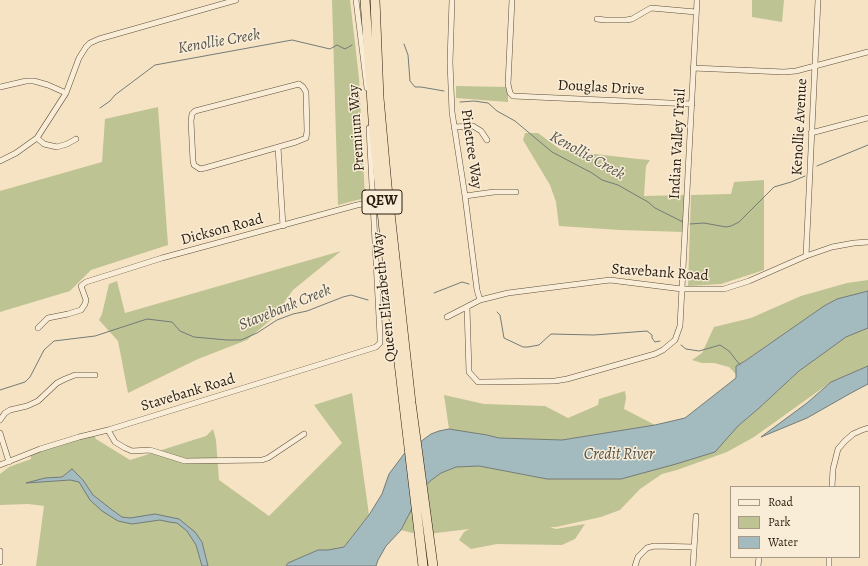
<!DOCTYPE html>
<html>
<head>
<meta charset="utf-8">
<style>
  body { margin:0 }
  #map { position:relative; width:868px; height:566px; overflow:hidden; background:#f6e3c3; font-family:Alegreya,serif }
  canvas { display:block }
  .legend { position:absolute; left:730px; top:486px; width:130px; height:72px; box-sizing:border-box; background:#f9edd8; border:1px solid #a69987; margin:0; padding:5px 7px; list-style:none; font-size:12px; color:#2a1c0d }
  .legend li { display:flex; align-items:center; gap:8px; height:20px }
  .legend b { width:20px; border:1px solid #a69987 }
</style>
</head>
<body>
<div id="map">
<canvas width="868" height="566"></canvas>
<ul class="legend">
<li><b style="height:5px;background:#f9edd8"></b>Road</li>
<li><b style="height:11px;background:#bec393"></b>Park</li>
<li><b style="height:11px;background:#a3bbbf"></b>Water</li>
</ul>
</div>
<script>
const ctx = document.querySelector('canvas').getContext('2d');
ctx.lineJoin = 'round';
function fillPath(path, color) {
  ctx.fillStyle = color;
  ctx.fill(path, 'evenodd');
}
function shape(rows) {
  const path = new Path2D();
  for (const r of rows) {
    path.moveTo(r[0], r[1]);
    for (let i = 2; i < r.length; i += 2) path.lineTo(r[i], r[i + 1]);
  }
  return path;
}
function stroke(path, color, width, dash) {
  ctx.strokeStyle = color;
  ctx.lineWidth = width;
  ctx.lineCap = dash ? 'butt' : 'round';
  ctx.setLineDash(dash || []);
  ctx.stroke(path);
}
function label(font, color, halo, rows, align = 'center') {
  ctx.font = font + ' Alegreya,serif';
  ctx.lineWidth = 3;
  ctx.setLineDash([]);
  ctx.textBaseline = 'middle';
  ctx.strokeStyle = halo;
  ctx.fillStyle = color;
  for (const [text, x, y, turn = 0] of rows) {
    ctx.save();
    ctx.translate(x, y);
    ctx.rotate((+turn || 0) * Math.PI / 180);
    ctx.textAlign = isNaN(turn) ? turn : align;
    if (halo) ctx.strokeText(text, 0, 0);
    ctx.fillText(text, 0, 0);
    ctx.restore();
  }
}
const green = shape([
  [332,0,350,0,359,78,365,198,338,205],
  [752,0,784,0,782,22,752,17],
  [456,86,508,87,508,102,456,98],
  [158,107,168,245,91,270,70,291,0,312,0,191,102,162,105,119],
  [525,133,538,133,561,150,638,159,650,160,646,166,644,196,685,195,684,232,620,230,559,226,556,202,550,185,523,140],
  [764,180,764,270,721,284,688,286,691,195,731,194,734,182],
  [341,251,293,290,274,317,247,340,198,359,128,393,118,341,99,320,102,314,109,284,117,281,125,313],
  [868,280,868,291,837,299,824,306,745,361,736,366,736,374,729,367,714,363,702,363,692,360,702,353,714,327,751,318,801,296,847,283],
  [868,328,868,366,831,382,754,437,727,452,677,470,662,474,640,489,620,510,601,517,556,527,550,527,556,529,585,524,575,539,562,545,497,544,471,549,459,540,464,532,469,529,420,535,401,530,420,493,430,481,441,473,456,467,479,466,547,479,621,479,738,426,758,409,799,371,846,336],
  [625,391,626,398,624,409,655,425,562,440,499,438,487,435,449,429,444,395,484,404,545,406,568,418,598,405,599,399],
  [352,393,369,515,344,547,328,550,318,550,288,563,286,566,36,566,44,506,28,504,0,505,0,474,9,467,31,459,30,452,92,431,96,439,130,460,206,436,213,429,216,440,219,480,269,516,342,443,314,405]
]);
const water = shape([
  [868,291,868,328,846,337,799,371,758,409,738,426,715,452,676,464,621,479,547,479,479,466,456,467,441,473,430,481,420,493,401,530,386,546,378,560,376,566,286,566,288,563,318,550,328,550,344,547,369,515,382,494,389,474,404,454,431,434,439,431,449,429,487,435,499,438,562,440,655,425,685,418,736,378,736,366,745,361,824,306,837,299,868,291],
  [868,366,868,384,851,393,807,418,761,437,807,403,831,382,868,366],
  [72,469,83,480,93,495,111,509,122,517,130,518,155,514,179,519,195,532,202,542,208,566,202,566,196,545,187,531,177,523,169,522,160,520,132,524,118,521,102,511,90,500,79,482,70,480,26,483,45,478,62,477,72,469]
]);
const stream = shape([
  [404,44,408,55,410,81,415,87,421,87,444,91],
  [460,102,474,101,488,103,497,111,515,121,552,152,592,173,602,180,618,185,648,202,655,208,683,222],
  [100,108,110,101,115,95,155,65,292,40,330,49,337,45,345,49,352,45],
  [817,166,868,145],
  [690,224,704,223,726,227,731,226,739,222,774,187,791,182,805,176],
  [434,293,462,282,469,284],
  [497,312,500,315,504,338,523,347,528,347,539,345,551,334,594,335,647,331,652,335,652,338,655,342,660,341],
  [681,345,686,349,699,351,720,345,729,351,740,365],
  [0,390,25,382,30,377,44,350,54,341,95,336,147,319,172,322,180,331,194,337,227,340,241,340,257,333,277,320,293,314,307,311,343,297,351,295,368,300]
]);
const minor = shape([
  [356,0,367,88],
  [452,0,450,62,452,112,465,196,477,290,480,300],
  [512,0,508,84,510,93,513,96,692,104],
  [597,19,605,20,626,20,632,19,651,8,696,12],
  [693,68,784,72,796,71,868,52],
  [299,84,303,87,306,92,307,131,306,138,296,142,205,168,200,169,194,165,193,161,191,121,192,114,195,111,299,84],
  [0,87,26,81,34,81,48,85,66,93],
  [454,127,473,126,481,131,487,140],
  [811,133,868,118],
  [37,138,44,144,57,147,67,144,76,139],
  [278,147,283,226],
  [0,161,16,153,37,138,66,93,79,58,86,47,90,43,99,39,236,0],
  [465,196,494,192,516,192],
  [806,256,818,0],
  [467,307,469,372,478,382,483,382,555,381,567,379,655,354,663,350,675,340,680,326,697,0],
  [447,317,480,300,508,293,610,280,682,289,724,289,749,281,806,256,832,247,854,243,868,242],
  [38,328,48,318,68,314,81,310,85,304,86,300,81,286,86,282,162,258,357,205,373,202],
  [0,420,5,413,10,410,27,406,38,401,57,383,65,379,75,375,95,375],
  [108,430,115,442,125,448,132,451,150,450,185,461,262,460,268,458,304,434],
  [0,433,9,462],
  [0,465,40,449,79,437,108,430,376,347,380,343,380,336,369,128],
  [832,487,833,469,838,449,845,441,853,434,862,430,868,428],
  [0,551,0,562],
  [829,557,829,566],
  [635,566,638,557,647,548,654,546,694,547],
  [693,566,696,516],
  [758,566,759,557]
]);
const motorway = shape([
  [365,0,374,134,389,278,423,566],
  [375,0,379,98,387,186,411,403,433,566]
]);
const shields = [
  [382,202,40]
];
const shieldNames = [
  ["QEW",382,202]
];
const streetNames = [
  ["Douglas Drive",601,88,3],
  ["Kenollie Avenue",800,127,-87],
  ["Premium Way",357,128,-94],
  ["Indian Valley Trail",678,144,-87],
  ["Pinetree Way",471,149,82],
  ["Dickson Road",222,230,-15],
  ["Stavebank Road",660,273,4],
  ["Queen Elizabeth Way",385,297,-96],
  ["Stavebank Road",188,393,-17]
];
const waterNames = [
  ["Kenollie Creek",219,42,-10],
  ["Kenollie Creek",587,156,29],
  ["Stavebank Creek",285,308,-22],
  ["Credit River",619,455]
];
fillPath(green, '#bec393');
fillPath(water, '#a3bbbf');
stroke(water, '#737b78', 1);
stroke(stream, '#737b78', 1);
stroke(minor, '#5d4e3a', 6);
stroke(motorway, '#2a1c0d', 10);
stroke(minor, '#f9edd8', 5);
stroke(motorway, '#f6e3c3', 9);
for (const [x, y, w] of shields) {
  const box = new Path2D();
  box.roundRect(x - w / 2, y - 12, w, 24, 3);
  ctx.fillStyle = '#f9edd8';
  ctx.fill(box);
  stroke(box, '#2a1c0d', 1);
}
label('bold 14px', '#2a1c0d', null, shieldNames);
label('15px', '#2a1c0d', '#f9edd8', streetNames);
label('italic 16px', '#54544b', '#f9edd8', waterNames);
</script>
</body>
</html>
